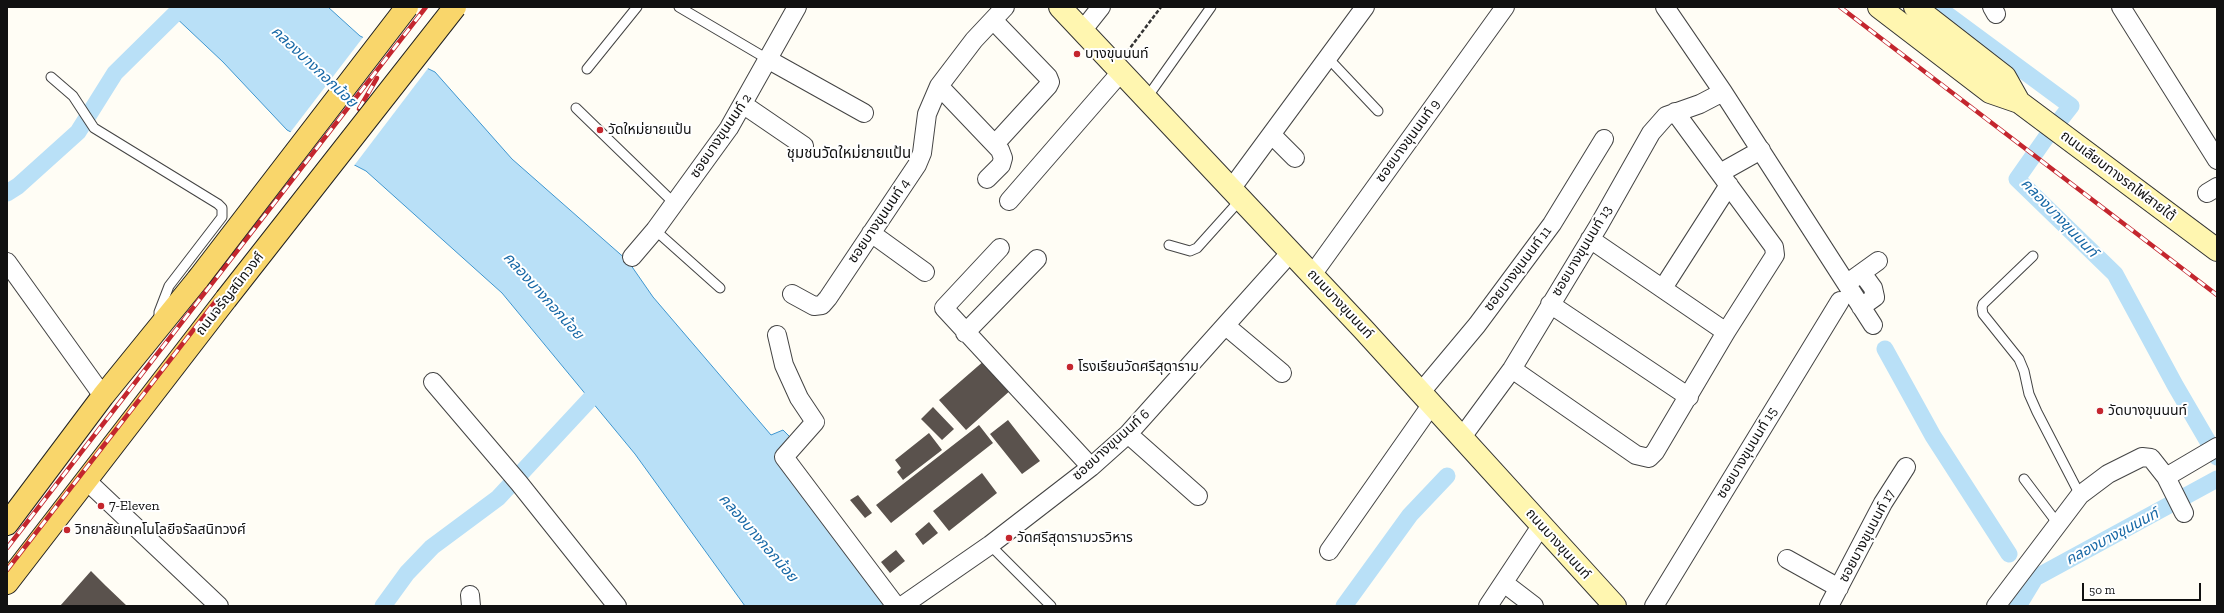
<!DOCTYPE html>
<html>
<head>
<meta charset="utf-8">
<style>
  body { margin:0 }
  #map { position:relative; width:2224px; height:613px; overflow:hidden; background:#fffdf5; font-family:"Zilla Slab",serif }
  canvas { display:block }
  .frame { position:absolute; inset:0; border:8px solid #111; pointer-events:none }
  .scale { position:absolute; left:2082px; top:583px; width:119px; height:18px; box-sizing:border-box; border:2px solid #111; border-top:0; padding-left:5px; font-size:12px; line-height:14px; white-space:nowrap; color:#111; -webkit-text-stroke:3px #fff; paint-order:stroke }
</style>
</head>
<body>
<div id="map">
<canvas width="2224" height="613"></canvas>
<div class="frame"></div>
<div class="scale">50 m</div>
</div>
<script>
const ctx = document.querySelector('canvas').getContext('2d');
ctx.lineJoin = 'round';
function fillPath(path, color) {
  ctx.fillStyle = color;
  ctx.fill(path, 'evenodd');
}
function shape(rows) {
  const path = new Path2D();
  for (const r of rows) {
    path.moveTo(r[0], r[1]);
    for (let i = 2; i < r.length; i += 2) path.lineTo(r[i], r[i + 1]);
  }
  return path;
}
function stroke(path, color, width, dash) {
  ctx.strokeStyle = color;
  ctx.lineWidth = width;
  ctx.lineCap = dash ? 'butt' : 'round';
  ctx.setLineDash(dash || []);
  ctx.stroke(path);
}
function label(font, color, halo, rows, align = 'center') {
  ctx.font = font + ' "Zilla Slab","Noto Sans Thai",serif';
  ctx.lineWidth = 4;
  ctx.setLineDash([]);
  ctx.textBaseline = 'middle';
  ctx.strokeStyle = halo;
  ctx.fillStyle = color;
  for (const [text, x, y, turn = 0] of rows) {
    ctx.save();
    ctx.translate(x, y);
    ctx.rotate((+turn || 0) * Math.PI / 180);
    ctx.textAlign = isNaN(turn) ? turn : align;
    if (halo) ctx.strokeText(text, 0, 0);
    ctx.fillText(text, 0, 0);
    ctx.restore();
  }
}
const water = shape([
  [170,7,328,7,360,36,435,72,512,159,628,261,653,297,771,435,783,430,792,439,778,454,891,606,745,606,635,454,502,293,366,171,287,130,223,62,171,13,174,10,170,7]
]);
const pier = shape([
  [364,36,429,67,353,167,289,134]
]);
const canal = shape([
  [1937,7,2071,106,2045,139,2017,179,2115,274,2175,385,2217,457],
  [7,193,18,186,78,132,115,73,182,7],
  [1885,349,1933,436,2009,554],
  [383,606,407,573,432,547,498,498,605,383],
  [1344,606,1410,515,1447,476],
  [2018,606,2035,578,2217,479]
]);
const building = shape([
  [985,360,1012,389,966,430,939,400],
  [933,407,954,429,942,440,921,419],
  [1008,420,1040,461,1022,474,990,434],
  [979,425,993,443,891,523,876,505],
  [929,433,942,450,903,480,897,472,901,468,895,460],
  [982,473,997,493,949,531,933,511],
  [858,495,872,513,865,518,850,500],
  [929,522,938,533,923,545,915,534],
  [896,550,905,561,890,573,881,562],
  [91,571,106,586,127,606,60,606]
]);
const path = shape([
  [1127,52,1161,7]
]);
const lane = shape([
  [679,7,769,60],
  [1328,58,1378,111],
  [587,69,637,7],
  [51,77,73,96,94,128,218,204,222,208,222,217,169,286,159,312,159,319],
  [1146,99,1211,7],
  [576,108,674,203],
  [655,230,720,288],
  [1169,245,1190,251,1197,248,1241,199],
  [2033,256,1983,304,1982,308,1983,314,2019,359,2024,371,2029,394,2037,412,2080,495],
  [2024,479,2058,524],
  [990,545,1051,606]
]);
const street = shape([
  [1665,7,1723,92,1873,325],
  [1992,7,1996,14],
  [2121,7,2217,160],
  [993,20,1048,77,1050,82,1048,86,995,144],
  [1082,31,1101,7],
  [769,60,864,113],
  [939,86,1000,150,1003,158,1001,165,987,179],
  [744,105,804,146],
  [1272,135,1295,158],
  [1720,173,1761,150],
  [1231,189,1365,7],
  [2207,193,2217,187],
  [1009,201,1121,72],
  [871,233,925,272],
  [1590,239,1726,332],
  [1000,248,944,308,1091,467],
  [632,257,655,230,729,128,797,7],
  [7,262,103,396],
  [1312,275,1505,7],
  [1853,279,1878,261],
  [1663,288,1729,185],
  [792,294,814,306,822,305,828,298,917,165,922,153,927,114,939,86,974,40,1005,7],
  [1550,304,1689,397],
  [1861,307,1875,297,1873,288,1862,273],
  [1226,326,1282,373],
  [965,333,1037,259],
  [777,335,784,365,799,398,815,422,784,457,896,606],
  [1512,369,1636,455,1649,458,1655,452,1726,332,1775,255,1774,247,1675,112],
  [433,382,519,483,617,606],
  [1421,392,1477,325,1552,224,1604,139],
  [1128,434,1198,496],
  [1462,437,1512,369,1599,225,1651,133,1666,116,1700,104,1723,92],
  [2166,477,2217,447],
  [87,481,219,606],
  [1329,551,1432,404],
  [1787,559,1839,588],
  [1504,583,1534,606],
  [470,595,471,606],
  [902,606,990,545,1091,467,1128,434,1291,252],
  [1488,606,1541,526],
  [1654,606,1840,301],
  [1829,606,1883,503,1906,467],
  [1996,606,2080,495,2108,474,2142,457,2151,458,2166,477,2184,513]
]);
const secondary = shape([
  [1060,7,1363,329,1615,606],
  [1879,7,1990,92,2019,102,2217,250],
  [1915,7,2005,77,2019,102]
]);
const primary = shape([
  [7,524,103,396,198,279],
  [7,583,226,299]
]);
const rail = shape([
  [1840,7,2217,295],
  [359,109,377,78],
  [7,548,426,7],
  [7,570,444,7]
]);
const primaryBridge = shape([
  [198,279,407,7],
  [226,299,455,7]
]);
const markers = [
  [1077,54,4,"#c4262e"],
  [600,130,4,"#c4262e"],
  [1070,367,4,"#c4262e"],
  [2100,411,4,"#c4262e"],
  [101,506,4,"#c4262e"],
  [67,530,4,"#c4262e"],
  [1009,538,4,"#c4262e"]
];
const poiNames = [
  ["บางขุนนนท์",1085,54],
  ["วัดใหม่ยายแป้น",608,130],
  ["โรงเรียนวัดศรีสุดาราม",1078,367],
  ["วัดบางขุนนนท์",2108,411],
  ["7-Eleven",109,506],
  ["วิทยาลัยเทคโนโลยีจรัลสนิทวงศ์",75,530],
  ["วัดศรีสุดารามวรวิหาร",1017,538]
];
const streetNames = [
  ["ซอยบางขุนนนท์ 2",721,136,-56],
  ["ซอยบางขุนนนท์ 9",1408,141,-54],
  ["ถนนเลียบทางรถไฟสายใต้",2118,176,37],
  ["ซอยบางขุนนนท์ 4",879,221,-56],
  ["ซอยบางขุนนนท์ 13",1582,251,-59],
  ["ซอยบางขุนนนท์ 11",1518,269,-53],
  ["ถนนจรัญสนิทวงศ์",230,294,-52],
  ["ถนนบางขุนนนท์",1340,304,47],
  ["ซอยบางขุนนนท์ 6",1111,445,-42],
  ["ซอยบางขุนนนท์ 15",1747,453,-59],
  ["ซอยบางขุนนนท์ 17",1867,536,-62],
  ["ถนนบางขุนนนท์",1558,544,48]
];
const waterNames = [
  ["คลองบางกอกน้อย",314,67,43],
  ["คลองบางขุนนนท์",2059,218,46],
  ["คลองบางกอกน้อย",543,296,48],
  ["คลองบางขุนนนท์",2112,537,-28],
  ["คลองบางกอกน้อย",758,538,49]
];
const neighbourhoodNames = [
  ["ชุมชนวัดใหม่ยายแป้น",849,154]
];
fillPath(water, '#b9e0f7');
stroke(water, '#3f96cf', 1);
fillPath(pier, '#fffdf5');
stroke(canal, '#b9e0f7', 17);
fillPath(building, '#5a524d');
stroke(lane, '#444', 11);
stroke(street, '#444', 20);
stroke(secondary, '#333', 24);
stroke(primary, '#222', 24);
stroke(path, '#333', 2.5, [4, 2]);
stroke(lane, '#fff', 9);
stroke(street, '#fff', 18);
stroke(secondary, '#fff6b0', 22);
stroke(primary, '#f9d66b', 22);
stroke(rail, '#c4262e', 4.5);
stroke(rail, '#fff', 3, [9]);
stroke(primaryBridge, '#222', 24, []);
stroke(primaryBridge, '#f9d66b', 22);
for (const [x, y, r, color] of markers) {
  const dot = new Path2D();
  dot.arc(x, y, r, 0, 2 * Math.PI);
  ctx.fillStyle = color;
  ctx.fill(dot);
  stroke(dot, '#fff', 1.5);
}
label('14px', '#111', '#fff', poiNames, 'left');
label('14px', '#111', '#fff', streetNames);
label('italic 15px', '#1768a6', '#fff', waterNames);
label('15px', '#111', '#fff', neighbourhoodNames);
</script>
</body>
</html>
